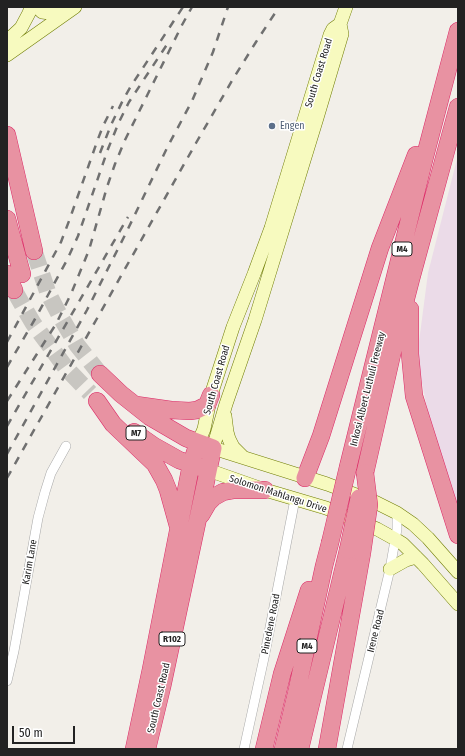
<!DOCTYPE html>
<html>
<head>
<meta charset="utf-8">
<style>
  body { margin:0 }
  #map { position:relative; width:465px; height:756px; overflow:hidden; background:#f2efe9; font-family:"Fira Sans Condensed",sans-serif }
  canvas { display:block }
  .frame { position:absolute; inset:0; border:8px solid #222; pointer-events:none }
  .scale { position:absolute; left:12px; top:726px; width:63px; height:18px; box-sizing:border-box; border:2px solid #222; border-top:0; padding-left:5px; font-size:12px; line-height:14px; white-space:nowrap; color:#222; -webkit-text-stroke:3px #fff; paint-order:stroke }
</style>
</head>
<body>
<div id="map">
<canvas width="465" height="756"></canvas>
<div class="frame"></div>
<div class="scale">50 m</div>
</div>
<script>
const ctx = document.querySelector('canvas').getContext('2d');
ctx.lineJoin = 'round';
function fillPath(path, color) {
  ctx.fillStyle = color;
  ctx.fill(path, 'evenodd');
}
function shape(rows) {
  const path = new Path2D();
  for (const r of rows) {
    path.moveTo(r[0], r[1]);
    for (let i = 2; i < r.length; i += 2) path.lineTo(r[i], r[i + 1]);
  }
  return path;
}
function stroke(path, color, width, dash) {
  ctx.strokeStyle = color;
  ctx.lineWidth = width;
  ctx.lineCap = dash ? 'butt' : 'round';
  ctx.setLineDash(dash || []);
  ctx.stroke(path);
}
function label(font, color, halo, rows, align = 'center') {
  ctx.font = font + ' "Fira Sans Condensed",sans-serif';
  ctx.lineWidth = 3;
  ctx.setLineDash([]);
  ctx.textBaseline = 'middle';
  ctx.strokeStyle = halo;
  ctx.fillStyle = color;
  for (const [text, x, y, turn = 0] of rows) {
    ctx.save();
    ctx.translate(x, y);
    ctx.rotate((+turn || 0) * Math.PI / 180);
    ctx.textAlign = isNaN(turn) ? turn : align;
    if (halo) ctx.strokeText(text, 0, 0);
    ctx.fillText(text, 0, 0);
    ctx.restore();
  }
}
const industrial = shape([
  [458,155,458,539,451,531,417,357,428,273]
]);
const highwayTunnel = shape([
  [34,251,48,293,60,316,77,345,100,374],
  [14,290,23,306,33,323,66,368,90,393]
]);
const street = shape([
  [7,681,14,651,38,518,45,492,51,473,66,446],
  [244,749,264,658,295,499],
  [347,749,390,569,397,529,397,513]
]);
const secondary = shape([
  [37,7,42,12,50,13,67,8],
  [340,24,342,34,317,118,255,320,226,404,213,448,327,484,375,502,397,513,413,524,428,538,458,572],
  [7,41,21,28,29,13,31,7],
  [7,55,75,7],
  [225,416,227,432,229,439,233,447,243,457],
  [198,443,204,429,211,395,233,327,254,274,271,228,330,35,333,29,340,24,346,7],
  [208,470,265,490,326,508,377,529,395,539,403,544,423,564,458,604],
  [390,569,406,560,416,557]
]);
const highway = shape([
  [7,135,34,251],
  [7,219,22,274],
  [7,274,14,290],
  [410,309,410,354,414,396,458,535],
  [100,374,121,394,150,417,186,438,213,448,162,687,147,749],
  [97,401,113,424,155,464,164,480,168,490,178,526],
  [136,405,171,410,190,411,197,410,207,405,211,395],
  [134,432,154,446,179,460,202,468],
  [348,467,425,156,458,31],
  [365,473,395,341,411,279,458,107],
  [305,478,321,436,380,248,416,155],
  [201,515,208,503,214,497,223,492,234,490,265,490],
  [134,749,151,669,191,465,198,443],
  [264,749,282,674,309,590],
  [283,749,297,690,324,566,330,543],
  [300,749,348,550],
  [327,749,362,553]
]);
const rail = shape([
  [100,153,111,125,123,100,131,86,183,7],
  [7,342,61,242,69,221,98,139,103,126,113,106],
  [7,367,35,319,67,260,78,236,108,149,119,122,129,102,168,43],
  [7,401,56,324,71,294,89,250,107,187,115,164,125,140,182,25,192,7],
  [7,426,128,217],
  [7,454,87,310,126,233,168,146,192,101,213,52,228,7],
  [7,478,196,143,233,79,256,42,279,7]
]);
const highwayBridge = shape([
  [330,543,348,467],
  [348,550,359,498],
  [362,553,369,505,365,473]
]);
const markers = [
  [272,126,4,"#5c6f8a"]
];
const shields = [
  [402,249,20],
  [136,433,20],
  [172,639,26],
  [307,646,20]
];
const shieldNames = [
  ["M4",402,249],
  ["M7",136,433],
  ["R102",172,639],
  ["M4",307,646]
];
const streetNames = [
  ["South Coast Road",319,73,-73],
  ["South Coast Road",217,380,-74],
  ["Inkosi Albert Luthuli Freeway",368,389,-76],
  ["Solomon Mahlangu Drive",278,494,18],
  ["Karim Lane",30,562,-80],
  ["Pinedene Road",271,624,-79],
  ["Irene Road",376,631,-76],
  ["South Coast Road",159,698,-77]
];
const serviceNames = [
  ["Engen",280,126]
];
fillPath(industrial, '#ebdbe8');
stroke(highwayTunnel, '#c8c6c1', 17, [17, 8]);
stroke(street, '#a9a9a9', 10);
stroke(secondary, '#707d05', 14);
stroke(highway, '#dc2a67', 18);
stroke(street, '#fff', 9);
stroke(secondary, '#f7fabf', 13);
stroke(highway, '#e892a2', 17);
stroke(rail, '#707070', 2.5, [8, 8]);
stroke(highwayBridge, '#dc2a67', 18, []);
stroke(highwayBridge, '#e892a2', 17);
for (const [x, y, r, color] of markers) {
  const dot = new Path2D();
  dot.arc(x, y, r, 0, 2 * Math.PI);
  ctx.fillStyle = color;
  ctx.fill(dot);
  stroke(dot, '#fff', 1.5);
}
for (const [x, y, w] of shields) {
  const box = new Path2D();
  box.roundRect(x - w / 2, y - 7, w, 14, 3);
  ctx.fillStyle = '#fff';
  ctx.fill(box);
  stroke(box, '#222', 1);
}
label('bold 9px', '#222', null, shieldNames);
label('10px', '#222', '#fff', streetNames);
label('10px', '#4e5e75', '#fff', serviceNames, 'left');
</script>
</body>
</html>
